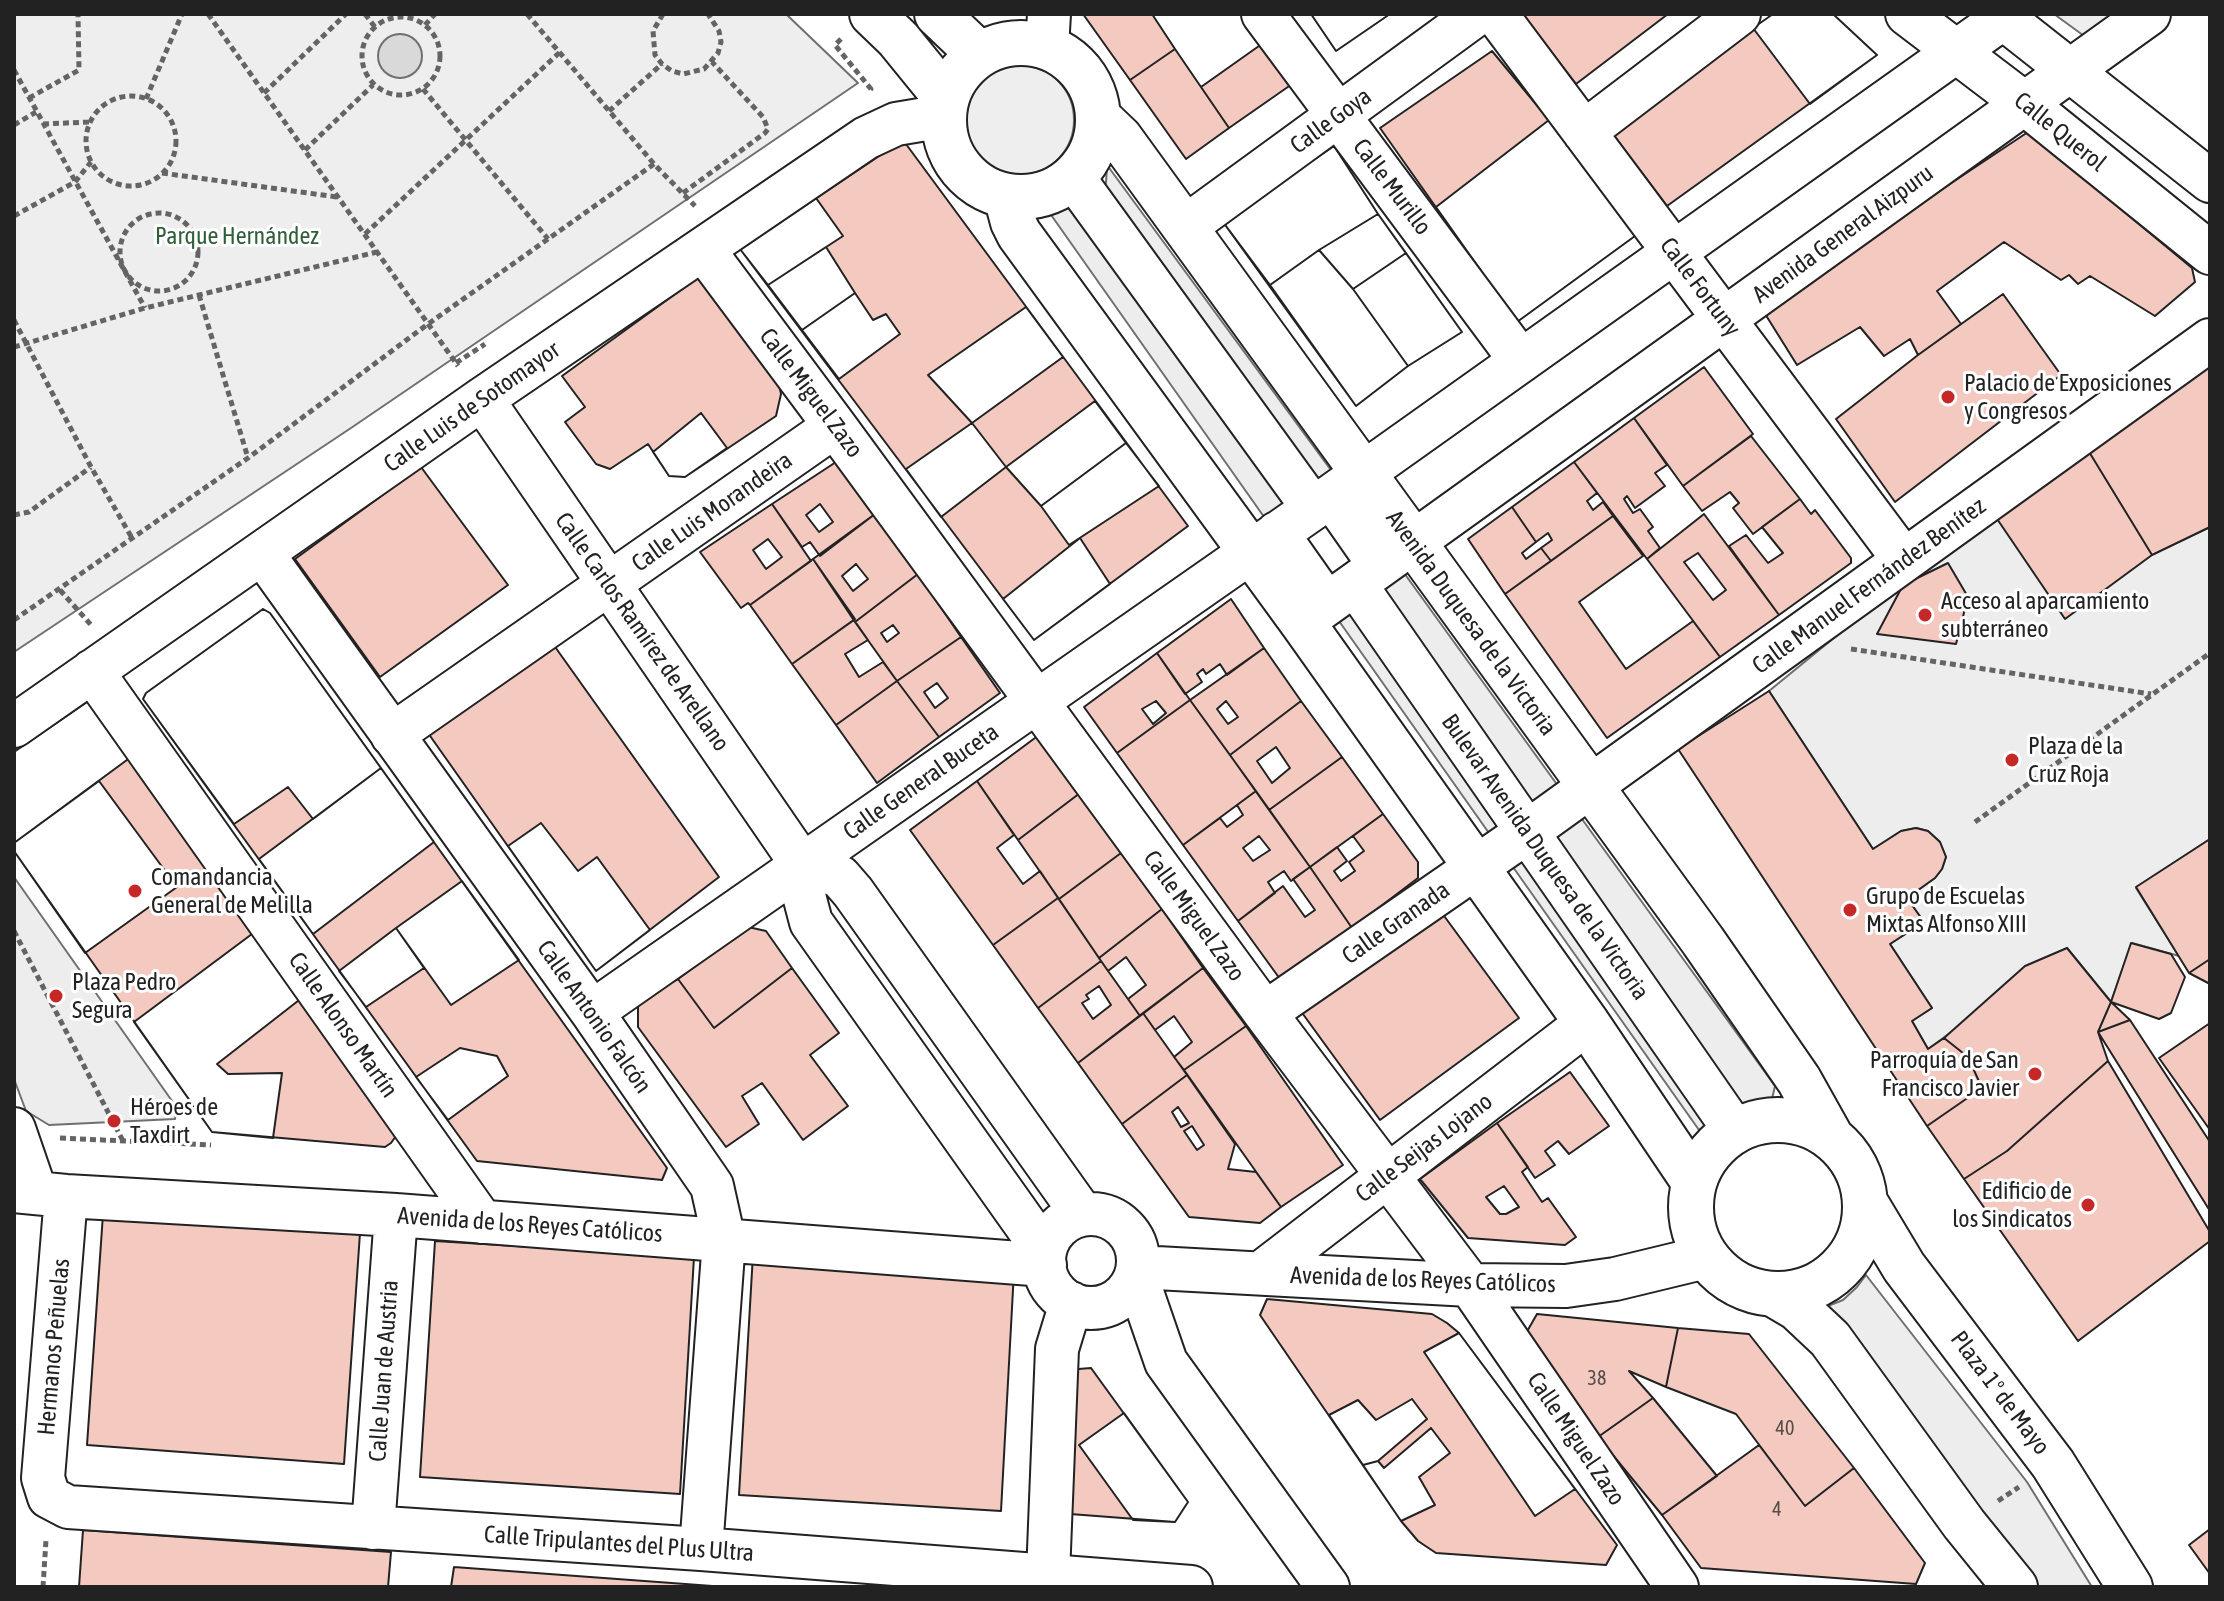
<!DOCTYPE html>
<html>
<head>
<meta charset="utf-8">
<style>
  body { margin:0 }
  #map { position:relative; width:2224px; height:1601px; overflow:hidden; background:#fff; font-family:"Asap Condensed",sans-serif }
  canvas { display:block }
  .frame { position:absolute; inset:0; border:16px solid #222; pointer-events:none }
</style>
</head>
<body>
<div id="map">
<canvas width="2224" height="1601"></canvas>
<div class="frame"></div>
</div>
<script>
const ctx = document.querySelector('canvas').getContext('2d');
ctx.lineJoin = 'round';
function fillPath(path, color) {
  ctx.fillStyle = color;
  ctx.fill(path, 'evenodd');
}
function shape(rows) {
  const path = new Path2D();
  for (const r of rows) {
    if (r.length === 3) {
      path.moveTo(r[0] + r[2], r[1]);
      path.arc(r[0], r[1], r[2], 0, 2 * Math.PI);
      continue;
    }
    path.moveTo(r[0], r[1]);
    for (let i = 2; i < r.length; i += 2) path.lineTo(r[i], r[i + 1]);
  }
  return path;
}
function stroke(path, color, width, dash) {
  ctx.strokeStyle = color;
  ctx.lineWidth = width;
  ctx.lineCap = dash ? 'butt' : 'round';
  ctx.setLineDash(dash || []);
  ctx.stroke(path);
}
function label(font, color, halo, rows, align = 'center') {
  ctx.font = font + ' "Asap Condensed",sans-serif';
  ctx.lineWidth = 6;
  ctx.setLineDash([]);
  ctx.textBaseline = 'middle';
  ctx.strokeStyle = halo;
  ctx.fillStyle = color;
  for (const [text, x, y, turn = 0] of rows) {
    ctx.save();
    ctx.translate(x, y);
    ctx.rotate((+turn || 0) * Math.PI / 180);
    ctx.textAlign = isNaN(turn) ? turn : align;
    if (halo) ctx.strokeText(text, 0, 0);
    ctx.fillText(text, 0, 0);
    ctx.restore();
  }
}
const green = shape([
  [14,14,786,14,858,83,351,428,14,652,14,14],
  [2054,14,2128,14,2091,41,2054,14],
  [1018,120,56]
]);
const parking = shape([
  [1107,165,1336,477,1269,524,1049,212,1074,207,1106,183,1107,165],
  [2080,437,2152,554,2210,527,2210,839,2136,888,2179,956,2132,943,2111,1002,2067,948,1928,1049,1912,1021,1932,1008,1890,944,1924,922,1907,898,1935,878,1942,869,1946,857,1940,842,1928,831,1916,828,1901,831,1873,849,1769,691,2080,437],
  [1399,566,1775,1086,1772,1099,1729,1121,1699,1130,1334,614,1399,566],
  [14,877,177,1108,175,1119,49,1125,26,1111,14,1079,14,877],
  [1866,1275,2027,1482,2092,1587,2039,1587,1980,1513,1828,1306,1843,1300,1857,1287,1866,1275]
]);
const water = shape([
  [400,56,22]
]);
const building = shape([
  [1083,14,1152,14,1175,49,1130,80,1083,14],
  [1311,14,1390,14,1336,51,1311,14],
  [1311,14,1390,14,1336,51,1311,14],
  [1522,14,1668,14,1576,84,1522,14],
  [1773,14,1833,14,1877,55,1667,206,1609,129,1773,14],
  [1773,14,1833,14,1877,55,1810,104,1753,28,1773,14],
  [1266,41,1295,82,1229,128,1201,87,1266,41],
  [1175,49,1229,128,1186,159,1130,80,1175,49],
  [1492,51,1549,120,1635,236,1517,322,1380,128,1492,51],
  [1549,120,1635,236,1517,322,1436,207,1549,120],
  [2028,132,2192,268,2195,282,2155,316,2090,276,2078,284,2069,275,2061,280,2004,242,1937,291,1961,324,1918,355,1910,339,1884,356,1860,327,1797,365,1762,309,2028,132],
  [903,140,1188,526,1034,640,740,249,903,140],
  [1334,146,1378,214,1462,332,1408,366,1356,406,1223,222,1334,146],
  [1334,146,1378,214,1319,250,1270,285,1223,222,1334,146],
  [816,198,843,236,768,285,740,249,816,198],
  [1378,214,1406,253,1353,289,1319,250,1378,214],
  [826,247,855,293,802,330,768,285,826,247],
  [1319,250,1353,289,1408,366,1356,406,1270,285,1319,250],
  [1406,253,1462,332,1408,366,1353,289,1406,253],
  [707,271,775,365,781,394,776,416,685,477,669,476,648,444,610,469,596,464,565,422,585,407,562,376,707,271],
  [855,293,873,320,886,314,900,334,839,379,802,330,855,293],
  [2003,294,2061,375,1895,502,1836,419,1918,355,2003,294],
  [1026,307,1063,357,972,423,928,375,1026,307],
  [2210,365,2210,527,2152,555,2080,437,2210,365],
  [1704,367,1753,434,1683,486,1634,418,1704,367],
  [1095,401,1126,443,1041,506,1006,467,1095,401],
  [701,413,727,448,685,477,669,476,653,452,701,413],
  [1634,418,1667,465,1655,473,1665,486,1635,508,1627,496,1624,499,1633,513,1640,509,1653,527,1648,531,1660,548,1647,559,1574,462,1634,418],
  [972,423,1006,467,941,517,906,469,972,423],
  [1751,436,1800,499,1753,534,1733,508,1739,503,1730,492,1702,511,1683,486,1751,436],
  [2080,437,2152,555,2065,619,1991,510,2080,437],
  [1126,443,1159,486,1069,545,1041,506,1126,443],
  [836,462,875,514,820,556,810,542,802,547,772,504,836,462],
  [820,504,833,522,819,532,806,515,820,504],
  [1574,462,1597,493,1587,501,1593,510,1603,502,1613,516,1551,561,1541,548,1552,540,1548,533,1536,542,1512,507,1574,462],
  [421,467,508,585,380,677,295,559,421,467],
  [1800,499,1811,514,1815,510,1851,558,1851,563,1779,615,1729,546,1746,535,1768,563,1783,553,1762,527,1800,499],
  [772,504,811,561,750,605,748,603,741,608,700,552,772,504],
  [768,539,782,557,766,569,753,550,768,539],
  [1512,507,1536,542,1522,553,1526,559,1541,548,1551,561,1505,594,1468,539,1512,507],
  [875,514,918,574,855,622,813,559,875,514],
  [856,564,868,579,853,591,842,576,856,564],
  [1704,514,1779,615,1720,657,1647,559,1704,514],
  [1698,553,1726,590,1713,600,1684,562,1698,553],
  [1613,516,1643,556,1579,602,1626,669,1693,621,1720,657,1607,738,1505,594,1613,516],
  [1080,538,1110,584,1034,640,1003,599,1080,538],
  [813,559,855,619,792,664,750,605,813,559],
  [1948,563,1968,597,1956,644,1877,634,1903,585,1948,563],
  [918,574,961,637,897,681,855,622,918,574],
  [893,625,899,633,887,642,881,633,893,625],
  [1231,599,1264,648,1227,675,1220,664,1206,674,1203,669,1197,674,1202,682,1185,694,1157,653,1231,599],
  [263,609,270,613,667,1168,662,1180,477,1161,143,699,146,693,263,609],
  [263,609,270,613,381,768,313,819,288,787,234,824,143,699,146,693,263,609],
  [854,620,868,640,845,654,859,677,883,662,897,681,836,725,792,664,854,620],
  [961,637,1000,693,939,737,897,681,961,637],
  [937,683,948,698,935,708,924,692,937,683],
  [553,644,719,877,596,971,428,733,553,644],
  [1264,648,1301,701,1230,755,1190,700,1264,648],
  [1226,701,1238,717,1228,724,1217,709,1226,701],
  [1157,653,1190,700,1117,753,1084,707,1157,653],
  [1156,701,1166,713,1153,724,1142,709,1156,701],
  [897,681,939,737,877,783,836,725,897,681],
  [1769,691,1873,849,1901,831,1916,828,1928,831,1940,842,1946,857,1942,869,1935,878,1907,898,1924,922,1890,944,1932,1008,1912,1021,1928,1049,1944,1038,1968,1057,1982,1088,1927,1126,1678,749,1769,691],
  [90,700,396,1136,391,1143,385,1147,212,1132,14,851,14,752,90,700],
  [90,700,131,757,14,843,14,752,90,700],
  [1190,700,1256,791,1183,845,1117,753,1190,700],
  [1301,701,1342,757,1269,810,1230,755,1301,701],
  [1276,747,1290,768,1272,783,1257,761,1276,747],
  [1039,735,1080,793,1018,840,977,781,1039,735],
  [1342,757,1383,814,1310,867,1269,810,1342,757],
  [381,768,434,842,313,934,259,859,381,768],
  [99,781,177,887,85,953,14,851,14,843,99,781],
  [977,781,1014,835,997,848,1023,884,1040,871,1058,898,993,945,910,830,977,781],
  [1256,791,1310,867,1291,881,1284,871,1268,882,1275,893,1238,921,1183,845,1220,818,1227,827,1243,815,1237,805,1256,791],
  [1259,836,1270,850,1253,861,1243,848,1259,836],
  [1080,793,1121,853,1059,899,1018,840,1080,793],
  [1383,814,1418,862,1418,878,1352,928,1310,867,1337,847,1347,861,1334,871,1341,881,1355,871,1349,862,1364,851,1353,836,1383,814],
  [541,823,578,871,597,857,650,930,596,971,508,846,541,823],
  [2210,839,2210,959,2189,973,2136,887,2210,839],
  [1121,853,1162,909,1099,958,1059,899,1121,853],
  [1310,867,1352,928,1280,979,1238,921,1283,886,1305,917,1315,910,1293,879,1310,867],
  [462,881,519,960,451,1005,396,928,462,881],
  [1058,898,1101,961,1038,1008,993,945,1058,898],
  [1162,909,1203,968,1140,1016,1128,999,1146,985,1126,957,1108,971,1099,958,1162,909],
  [1439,909,1519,1018,1380,1120,1300,1010,1439,909],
  [748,927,766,931,792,968,714,1028,678,979,748,927],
  [396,928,424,968,366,1007,339,971,396,928],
  [256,931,303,997,217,1064,228,1074,282,1073,273,1138,212,1132,134,1022,256,931],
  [2131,943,2171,954,2185,977,2171,1013,2159,1019,2111,1002,2131,943],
  [2067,948,2111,1002,2098,1032,2108,1061,2007,1151,1964,1179,1927,1126,1982,1088,1968,1057,1944,1038,2025,966,2067,948],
  [2210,959,2210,984,2189,973,2210,959],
  [1101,961,1140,1016,1078,1063,1038,1008,1101,961],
  [1099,986,1111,1005,1093,1019,1082,1003,1089,999,1086,995,1099,986],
  [792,968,839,1033,810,1055,848,1106,803,1140,762,1083,742,1096,759,1124,726,1147,638,1027,638,1000,678,979,714,1028,792,968],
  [1203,968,1246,1026,1184,1070,1174,1057,1192,1042,1174,1016,1155,1030,1143,1013,1203,968],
  [2111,1002,2130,1020,2098,1032,2111,1002],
  [1143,1013,1187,1075,1122,1124,1078,1063,1143,1013],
  [2130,1020,2210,1142,2210,1211,2098,1032,2130,1020],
  [2210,1023,2210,1130,2159,1058,2210,1023],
  [1246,1026,1343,1165,1281,1207,1184,1070,1246,1026],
  [460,1048,497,1056,508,1076,448,1120,416,1077,460,1048],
  [2108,1061,2210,1232,2210,1241,2078,1341,1964,1179,2007,1151,2108,1061],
  [1570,1072,1609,1126,1569,1154,1558,1141,1545,1151,1555,1165,1535,1178,1497,1123,1570,1072],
  [1187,1075,1235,1144,1228,1169,1256,1172,1281,1207,1260,1223,1189,1217,1122,1124,1187,1075],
  [1178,1107,1189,1123,1181,1127,1172,1112,1178,1107],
  [1192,1126,1204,1145,1197,1150,1184,1131,1192,1126],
  [1497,1123,1528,1167,1522,1172,1542,1202,1548,1198,1576,1237,1565,1245,1468,1238,1420,1179,1497,1123],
  [1504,1186,1519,1207,1506,1214,1500,1214,1486,1197,1504,1186],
  [103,1214,360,1233,344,1464,87,1445,103,1214],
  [435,1241,694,1257,680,1494,420,1477,435,1241],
  [753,1254,1014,1271,1001,1511,739,1495,753,1254],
  [1267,1299,1432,1314,1447,1323,1459,1333,1617,1545,1606,1565,1436,1553,1418,1541,1401,1521,1260,1315,1267,1299],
  [1537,1314,1678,1328,1666,1387,1629,1371,1653,1398,1598,1437,1525,1335,1537,1314],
  [1678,1328,1749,1334,1854,1468,1805,1506,1736,1414,1666,1387,1678,1328],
  [1459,1333,1575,1489,1535,1516,1424,1352,1459,1333],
  [1091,1368,1188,1502,1175,1522,1057,1513,1066,1370,1091,1368],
  [1653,1398,1717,1476,1662,1515,1598,1437,1653,1398],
  [1412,1399,1427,1419,1378,1461,1363,1465,1329,1415,1358,1400,1376,1420,1412,1399],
  [1124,1413,1188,1502,1175,1522,1133,1520,1079,1445,1124,1413],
  [1431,1428,1450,1453,1419,1477,1435,1505,1401,1521,1363,1465,1378,1461,1384,1468,1431,1428],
  [1759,1445,1805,1506,1854,1468,1925,1563,1916,1584,1701,1568,1662,1515,1759,1445],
  [2210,1529,2210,1574,2189,1545,2210,1529],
  [83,1530,391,1552,388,1587,79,1587,83,1530],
  [454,1567,726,1587,451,1587,454,1567]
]);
const path = shape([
  [208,14,458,366],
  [365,14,375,27],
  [527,14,654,164,695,206],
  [663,14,653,31,655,55,662,64,672,71,683,74,704,69,718,53,721,42,719,31,708,14],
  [401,56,39],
  [425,25,435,14],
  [841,39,835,45,871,89,868,92],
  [14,70,145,308],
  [423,89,548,239],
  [264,93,346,14],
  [131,141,45],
  [29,98,79,70,78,14],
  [146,99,182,14],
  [609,111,662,64],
  [43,124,89,122],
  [14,125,36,112],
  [305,150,373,85],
  [162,173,337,197],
  [683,193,765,133,768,129,763,117,712,62],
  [159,252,39],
  [14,216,75,182,91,162],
  [365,234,560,52],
  [199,295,248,458],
  [14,320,91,467,132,538],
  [14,347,145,308,377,252],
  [456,363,485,344],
  [14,515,29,512,91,467],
  [60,590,91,625],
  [14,620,248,458,428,324,654,164],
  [1851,649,2151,694],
  [1975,822,2210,653],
  [14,931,123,1141],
  [60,1138,211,1145],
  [1998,1501,2019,1487],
  [43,1587,46,1540]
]);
const minor = shape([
  [1263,14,1521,361],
  [1496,14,1904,560],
  [1907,14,2024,103,2210,253],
  [1998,14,2210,181],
  [1047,47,1049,14],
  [1584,132,1739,14],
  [1073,177,1313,508],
  [1185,227,1477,14],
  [703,249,835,426,1265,1013,1470,1285,1677,1587],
  [482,399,803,866,801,884,811,922,1045,1252],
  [1331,496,1380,566],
  [1277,533,1327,604],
  [262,553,592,1012,712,1186,724,1240,701,1549],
  [1355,584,1735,1131],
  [1302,622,2149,14],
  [92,671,482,1222],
  [14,726,482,399,866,138,896,124,944,116],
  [392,735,835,426],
  [803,866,822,869,840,877,853,892,1082,1214],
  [592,1012,1331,496,2009,14],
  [1265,1013,1527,832,2210,340],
  [14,1129,36,1193],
  [14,1191,66,1196,396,1215,1045,1265],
  [66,1196,43,1478,49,1497,68,1507,701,1549,1191,1587],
  [1091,1261,47],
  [1138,1267,1470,1285,1566,1286,1615,1279,1706,1257],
  [1261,1273,1587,1023],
  [1136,1275,1166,1362,1328,1587],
  [373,1528,396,1215],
  [1048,1575,1057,1349,1071,1303]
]);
const major = shape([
  [872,14,898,39,946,98],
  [937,14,979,54],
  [1021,120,77],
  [1098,117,1120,138,1703,941,1799,1080,1832,1139],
  [1006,196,1013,222,1019,234,1302,622,1587,1023,1694,1182],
  [1778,1207,87],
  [1865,1202,1904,1267,2053,1464,2130,1587],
  [1775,1295,1797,1308,1830,1339,1964,1524,2015,1587]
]);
const markers = [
  [1948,397,8,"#c62828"],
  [1925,615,8,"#c62828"],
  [2012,760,8,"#c62828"],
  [135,891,8,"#c62828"],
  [1850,910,8,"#c62828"],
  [56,996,8,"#c62828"],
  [2035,1074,8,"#c62828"],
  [114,1121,8,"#c62828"],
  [2088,1205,8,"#c62828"]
];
const numberNames = [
  ["38",1597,1379],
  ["40",1785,1429],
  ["4",1777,1510]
];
const streetNames = [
  ["Calle Goya",1331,121,-36],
  ["Calle Querol",2060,132,39],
  ["Calle Murillo",1392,187,53],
  ["Avenida General Aizpuru",1843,234,-36],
  ["Calle Fortuny",1700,287,53],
  ["Calle Miguel Zazo",811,393,53],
  ["Calle Luis de Sotomayor",472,407,-35],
  ["Calle Luis Morandeira",712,512,-35],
  ["Calle Manuel Fernández Benítez",1869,586,-36],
  ["Avenida Duquesa de la Victoria",1471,623,54],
  ["Calle Carlos Ramírez de Arellano",642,632,55],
  ["Calle General Buceta",921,782,-35],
  ["Bulevar Avenida Duquesa de la Victoria",1545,857,55],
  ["Calle Miguel Zazo",1194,916,54],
  ["Calle Granada",1396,923,-35],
  ["Calle Antonio Falcón",594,1017,55],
  ["Calle Alonso Martín",343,1025,55],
  ["Calle Seijas Lojano",1424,1148,-37],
  ["Avenida de los Reyes Católicos",530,1225,4],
  ["Avenida de los Reyes Católicos",1423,1280,2],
  ["Hermanos Peñuelas",54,1347,-85],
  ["Calle Juan de Austria",384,1371,-86],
  ["Plaza 1º de Mayo",2000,1393,53],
  ["Calle Miguel Zazo",1576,1439,56],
  ["Calle Tripulantes del Plus Ultra",619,1544,4]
];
const parkNames = [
  ["Parque Hernández",237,236]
];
const poiNames = [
  ["Palacio de Exposiciones",1964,383],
  ["y Congresos",1964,411],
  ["Acceso al aparcamiento",1941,601],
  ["subterráneo",1941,629],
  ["Plaza de la",2028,746],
  ["Cruz Roja",2028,774],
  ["Comandancia",151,877],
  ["General de Melilla",151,905],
  ["Grupo de Escuelas",1866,896],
  ["Mixtas Alfonso XIII",1866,924],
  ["Plaza Pedro",72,982],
  ["Segura",72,1010],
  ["Parroquía de San",2019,1060,"right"],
  ["Francisco Javier",2019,1088,"right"],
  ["Héroes de",130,1107],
  ["Taxdirt",130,1135],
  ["Edificio de",2072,1191,"right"],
  ["los Sindicatos",2072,1219,"right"]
];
fillPath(green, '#eee');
stroke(green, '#6f6f6f', 2);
fillPath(parking, '#ededed');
stroke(parking, '#6f6f6f', 2);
fillPath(water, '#d9d9d9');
stroke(water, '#6f6f6f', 2);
fillPath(building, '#f3c9c0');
stroke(building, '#222', 2);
stroke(minor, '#222', 46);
stroke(major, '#222', 48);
stroke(path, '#646464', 5, [6, 4]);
stroke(minor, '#fff', 42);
stroke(major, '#fff', 44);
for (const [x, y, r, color] of markers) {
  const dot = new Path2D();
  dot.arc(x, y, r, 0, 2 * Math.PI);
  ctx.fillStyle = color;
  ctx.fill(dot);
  stroke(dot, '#fff', 3);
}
label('20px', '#564c4a', null, numberNames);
label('24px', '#222', '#fff', streetNames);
label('24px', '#2f5e38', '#fff', parkNames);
label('24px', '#222', '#fff', poiNames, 'left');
</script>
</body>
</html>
